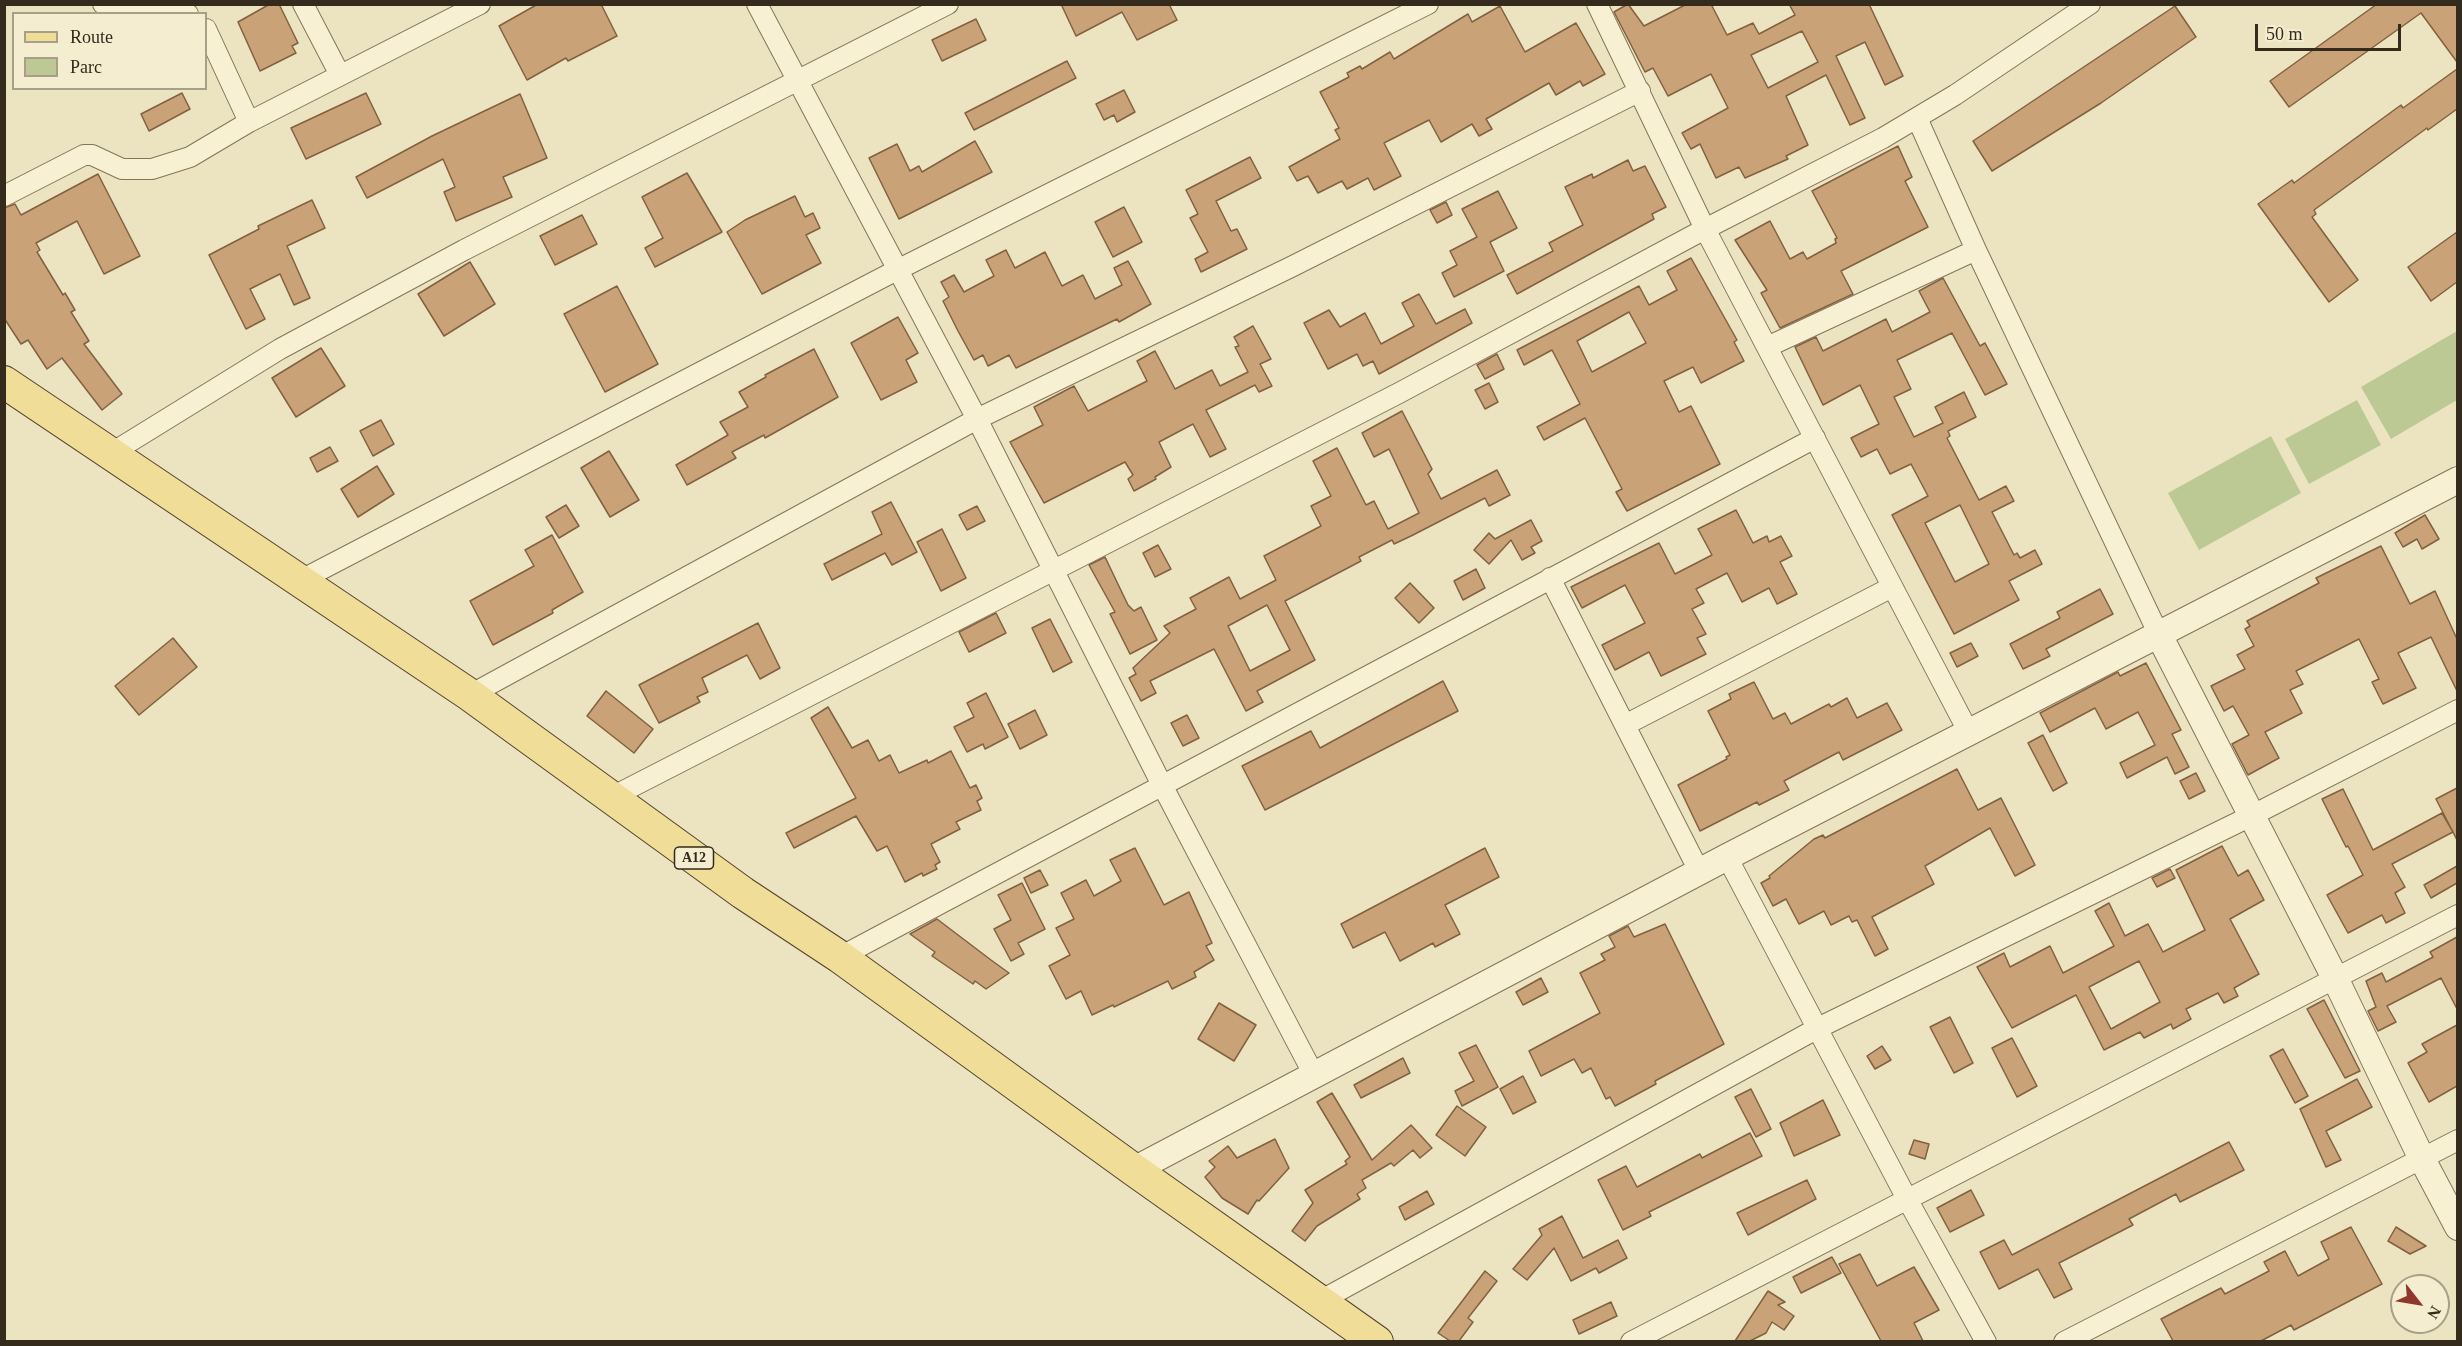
<!DOCTYPE html>
<html>
<head>
<meta charset="utf-8">
<style>
  body { margin:0 }
  #map { position:relative; width:2462px; height:1346px; overflow:hidden; background:#ece4c0; font-family:Georgia,serif }
  canvas { display:block }
  .frame { position:absolute; inset:0; border:6px solid #342b1d; pointer-events:none }
  .legend { position:absolute; left:12px; top:12px; width:195px; height:78px; box-sizing:border-box; background:#f4edcf; border:2px solid #a79f88; margin:0; padding:8px 10px; list-style:none; font-size:18px; color:#342b1d }
  .legend li { display:flex; align-items:center; gap:12px; height:30px }
  .legend b { width:30px; border:2px solid #a79f88 }
  .north { position:absolute; left:2390px; top:1274px; width:60px; height:60px; box-sizing:border-box; background:#f4edcf; border:2px solid #a79f88; border-radius:50%; rotate:121deg; font-size:16px; font-weight:700; line-height:24px; text-align:center; color:#342b1d }
  .north::after { content:''; display:block; margin:auto; width:21px; height:27px; background:#91362b; clip-path:polygon(50% 0,100% 100%,50% 72%,0 100%) }
  .scale { position:absolute; left:2255px; top:24px; width:146px; height:27px; box-sizing:border-box; border:3px solid #342b1d; border-top:0; padding-left:8px; font-size:18px; line-height:21px; white-space:nowrap; color:#342b1d; -webkit-text-stroke:4px #f4edcf; paint-order:stroke }
</style>
</head>
<body>
<div id="map">
<canvas width="2462" height="1346"></canvas>
<div class="frame"></div>
<ul class="legend">
<li><b style="height:8px;background:#efdd98"></b>Route</li>
<li><b style="height:16px;background:#bdc995"></b>Parc</li>
</ul>
<div class="north">N</div>
<div class="scale">50 m</div>
</div>
<script>
const ctx = document.querySelector('canvas').getContext('2d');
ctx.lineJoin = 'round';
function fillPath(path, color) {
  ctx.fillStyle = color;
  ctx.fill(path, 'evenodd');
}
function shape(rows) {
  const path = new Path2D();
  for (const r of rows) {
    path.moveTo(r[0], r[1]);
    for (let i = 2; i < r.length; i += 2) path.lineTo(r[i], r[i + 1]);
  }
  return path;
}
function stroke(path, color, width, dash) {
  ctx.strokeStyle = color;
  ctx.lineWidth = width;
  ctx.lineCap = dash ? 'butt' : 'round';
  ctx.setLineDash(dash || []);
  ctx.stroke(path);
}
function label(font, color, halo, rows, align = 'center') {
  ctx.font = font + ' Georgia,serif';
  ctx.lineWidth = 5;
  ctx.setLineDash([]);
  ctx.textBaseline = 'middle';
  ctx.strokeStyle = halo;
  ctx.fillStyle = color;
  for (const [text, x, y, turn = 0] of rows) {
    ctx.save();
    ctx.translate(x, y);
    ctx.rotate((+turn || 0) * Math.PI / 180);
    ctx.textAlign = isNaN(turn) ? turn : align;
    if (halo) ctx.strokeText(text, 0, 0);
    ctx.fillText(text, 0, 0);
    ctx.restore();
  }
}
const green = shape([
  [2457,331,2457,400,2391,439,2361,387],
  [2357,400,2381,445,2309,484,2285,439],
  [2271,436,2301,493,2199,550,2168,493]
]);
const building = shape([
  [270,4,279,4,298,43,292,46,296,53,260,71,238,22,270,4],
  [538,4,601,4,617,36,568,61,566,58,527,80,499,26,538,4],
  [1061,4,1169,4,1177,20,1137,40,1122,12,1076,36,1061,4],
  [1628,4,1644,26,1687,4,1711,4,1727,35,1753,23,1759,34,1795,15,1789,4,1869,4,1903,76,1885,85,1865,42,1836,56,1865,118,1850,125,1826,75,1786,96,1808,145,1786,156,1788,159,1745,178,1739,167,1716,178,1700,144,1691,149,1682,133,1728,108,1711,74,1668,96,1653,68,1645,72,1614,12,1628,4],
  [1802,31,1818,62,1768,88,1751,55,1802,31],
  [2377,4,2457,4,2457,62,2421,13,2289,107,2270,81,2377,4],
  [1500,6,1525,52,1576,23,1605,74,1583,86,1580,81,1556,95,1549,83,1486,119,1492,129,1479,136,1472,124,1441,142,1429,120,1384,143,1401,176,1374,190,1368,178,1347,189,1342,181,1318,193,1308,176,1297,181,1289,167,1340,139,1335,130,1339,128,1320,92,1349,77,1347,73,1360,66,1362,69,1390,52,1394,59,1468,14,1472,22,1500,6],
  [2175,6,2196,37,2101,103,1992,171,1973,141,2175,6],
  [976,19,986,40,942,61,932,40,976,19],
  [1067,61,1076,78,974,130,965,113,1067,61],
  [2457,69,2457,109,2428,130,2427,128,2314,210,2316,214,2312,217,2358,280,2329,302,2258,204,2292,180,2294,183,2401,105,2403,108,2457,69],
  [1124,90,1135,112,1117,122,1114,115,1104,120,1096,104,1124,90],
  [182,93,190,109,149,131,141,114,182,93],
  [366,93,381,124,306,159,291,128,366,93],
  [520,94,547,158,503,177,512,197,456,221,444,192,455,187,443,159,367,198,356,177,432,136,520,94],
  [975,141,992,172,899,219,869,158,897,144,910,171,919,166,922,172,975,141],
  [1898,146,1912,177,1905,181,1928,227,1841,271,1853,294,1780,328,1761,293,1767,290,1735,240,1770,221,1790,259,1803,252,1807,259,1836,243,1835,239,1837,238,1812,191,1898,146],
  [1250,157,1261,178,1216,201,1231,231,1237,229,1247,249,1201,272,1195,259,1208,252,1190,218,1198,214,1186,190,1250,157],
  [1628,160,1633,171,1645,166,1666,207,1652,214,1654,219,1517,294,1507,275,1553,251,1549,243,1583,225,1565,187,1592,174,1593,178,1628,160],
  [687,173,722,232,655,267,645,248,663,238,642,197,687,173],
  [98,174,140,256,104,274,77,221,36,243,40,250,37,252,63,295,65,293,75,310,71,312,89,341,84,344,122,394,102,410,62,358,47,369,28,340,21,344,4,318,4,208,15,204,21,215,98,174],
  [1498,191,1517,228,1490,242,1504,271,1454,297,1442,273,1457,265,1450,251,1477,237,1462,209,1498,191],
  [795,196,805,217,813,213,820,228,806,235,821,263,762,294,727,232,745,220,795,196],
  [312,200,325,228,287,246,310,298,294,305,280,274,250,289,265,319,246,329,209,255,259,229,258,226,312,200],
  [1446,202,1452,215,1437,223,1430,210,1446,202],
  [1124,207,1142,242,1113,257,1095,222,1124,207],
  [582,215,597,244,555,265,540,236,582,215],
  [2457,232,2457,282,2431,301,2408,267,2457,232],
  [1006,250,1015,268,1045,252,1062,286,1083,275,1095,299,1122,285,1114,268,1128,261,1151,304,1119,322,1117,319,1016,368,1009,355,988,366,983,355,974,360,958,331,943,301,949,297,941,282,954,275,964,292,994,276,986,260,1006,250],
  [1691,258,1737,340,1734,342,1744,361,1701,383,1693,367,1664,381,1679,412,1691,406,1720,464,1627,511,1616,492,1622,489,1585,418,1544,440,1537,427,1580,404,1552,350,1524,365,1517,350,1639,286,1649,305,1677,290,1667,271,1691,258],
  [1629,312,1646,343,1592,372,1577,341,1629,312],
  [470,262,495,304,444,336,418,294,470,262],
  [1943,278,1980,346,1985,343,2007,384,1985,395,1952,333,1897,360,1911,389,1894,397,1914,437,1943,423,1935,407,1964,392,1976,417,1948,431,1950,436,1947,438,1979,500,2006,486,2014,501,1992,512,2014,555,2017,553,2020,558,2035,550,2042,564,2009,581,2019,600,1954,634,1892,515,1928,496,1911,464,1890,474,1877,449,1861,457,1851,438,1879,424,1860,385,1823,405,1795,347,1816,337,1823,351,1886,319,1892,332,1930,312,1919,291,1943,278],
  [1960,505,1989,564,1955,582,1925,523,1960,505],
  [617,286,658,364,605,392,564,314,617,286],
  [1419,294,1436,324,1465,309,1472,323,1379,374,1373,361,1363,366,1357,354,1328,369,1304,323,1329,310,1340,327,1365,313,1381,344,1414,326,1402,303,1419,294],
  [898,317,918,353,906,360,917,382,881,400,851,343,898,317],
  [1253,326,1271,359,1260,364,1272,386,1259,392,1255,385,1206,410,1226,449,1210,457,1193,424,1159,442,1171,467,1155,477,1156,479,1134,491,1128,479,1133,475,1125,462,1044,503,1010,442,1043,425,1034,407,1074,386,1088,411,1147,381,1137,361,1155,351,1175,389,1212,370,1220,386,1248,372,1235,347,1239,346,1234,337,1253,326],
  [321,348,345,386,296,417,272,378,321,348],
  [814,349,838,397,765,438,764,435,732,452,736,458,687,485,676,465,728,435,720,422,748,407,739,392,766,377,765,375,814,349],
  [1497,354,1504,369,1485,379,1477,365,1497,354],
  [1489,383,1498,402,1485,409,1475,390,1489,383],
  [1402,411,1432,469,1428,474,1441,499,1497,470,1510,495,1489,506,1485,498,1411,536,1394,544,1392,540,1359,557,1361,561,1285,601,1315,660,1257,691,1263,702,1246,711,1214,649,1150,681,1156,693,1141,701,1129,678,1136,674,1133,668,1170,633,1164,626,1196,609,1190,598,1229,577,1240,599,1276,580,1264,556,1321,526,1311,506,1331,496,1313,461,1337,448,1366,505,1374,501,1388,529,1419,513,1389,449,1374,457,1362,433,1402,411],
  [1267,605,1290,650,1250,671,1228,626,1267,605],
  [381,420,394,444,373,456,360,431,381,420],
  [330,447,338,461,317,472,310,458,330,447],
  [609,451,639,500,610,517,581,468,609,451],
  [377,466,394,494,358,517,341,489,377,466],
  [891,502,917,552,892,565,885,553,832,580,824,564,882,534,872,512,891,502],
  [566,505,579,526,559,538,546,517,566,505],
  [977,506,985,521,967,530,959,515,977,506],
  [1736,510,1753,543,1767,536,1769,542,1781,536,1792,556,1780,562,1797,594,1777,604,1769,588,1742,602,1727,573,1696,589,1704,603,1692,609,1706,634,1697,638,1706,654,1661,676,1649,652,1615,670,1602,645,1645,623,1625,585,1582,608,1571,587,1659,543,1675,574,1712,555,1698,529,1736,510],
  [2425,515,2439,539,2422,549,2417,539,2403,547,2395,533,2425,515],
  [1531,520,1542,541,1531,547,1535,553,1522,560,1511,540,1489,564,1474,550,1489,533,1495,539,1531,520],
  [942,529,966,578,941,591,917,542,942,529],
  [552,535,583,592,552,610,553,613,493,645,470,601,534,566,525,550,552,535],
  [1158,545,1171,569,1155,577,1143,553,1158,545],
  [2381,546,2410,604,2435,591,2457,639,2457,691,2431,637,2398,653,2416,688,2383,704,2372,682,2379,679,2359,639,2296,671,2303,684,2290,690,2302,713,2265,732,2279,758,2248,775,2232,744,2249,735,2233,706,2224,711,2211,686,2245,669,2237,655,2254,646,2245,629,2250,626,2247,621,2319,583,2316,578,2381,546],
  [1105,557,1128,605,1134,611,1141,607,1157,640,1130,654,1110,614,1115,612,1089,565,1105,557],
  [1476,569,1485,588,1463,600,1454,581,1476,569],
  [1410,583,1434,608,1419,623,1395,598,1410,583],
  [2100,589,2113,614,2046,649,2050,656,2023,669,2010,644,2060,618,2057,612,2100,589],
  [996,613,1006,633,969,652,959,632,996,613],
  [1050,619,1072,662,1053,672,1032,628,1050,619],
  [758,623,780,668,760,679,747,655,702,678,708,692,697,697,700,702,659,723,639,685,758,623],
  [173,638,197,667,139,715,115,686,173,638],
  [1971,643,1978,656,1957,667,1950,653,1971,643],
  [2146,663,2181,730,2172,734,2189,767,2175,774,2167,757,2127,778,2120,763,2155,745,2138,712,2106,729,2095,708,2050,732,2040,713,2118,672,2120,676,2146,663],
  [1443,681,1458,711,1265,810,1242,766,1311,731,1320,748,1443,681],
  [1754,682,1773,719,1785,713,1791,724,1829,704,1831,707,1847,698,1857,718,1887,703,1902,730,1843,760,1839,752,1784,781,1789,790,1759,805,1757,802,1700,831,1678,785,1727,759,1726,757,1730,755,1708,711,1731,699,1729,694,1754,682],
  [606,691,653,729,634,753,587,716,606,691],
  [986,693,1008,737,985,749,983,744,967,752,954,727,974,717,967,703,986,693],
  [828,707,852,748,868,740,879,761,890,755,899,773,927,760,928,763,951,751,970,788,976,785,982,798,977,801,981,810,956,822,960,829,931,844,940,862,935,865,937,869,923,876,922,873,905,882,887,846,877,851,856,816,794,848,786,833,856,798,811,718,828,707],
  [1035,710,1047,735,1020,749,1008,724,1035,710],
  [1187,715,1199,738,1183,746,1171,723,1187,715],
  [2043,735,2067,783,2053,791,2028,743,2043,735],
  [1957,769,1978,810,2001,798,2035,865,2015,876,1990,828,1925,866,1934,884,1872,917,1888,949,1875,956,1857,920,1852,922,1849,916,1831,925,1824,911,1799,924,1786,899,1773,906,1761,883,1770,878,1769,876,1814,839,1823,835,1825,838,1957,769],
  [2196,773,2205,791,2189,799,2180,781,2196,773],
  [2457,788,2457,840,2436,799,2457,788],
  [2343,789,2373,850,2442,813,2453,832,2392,864,2405,887,2395,893,2405,913,2386,923,2382,915,2348,933,2327,895,2363,875,2348,846,2346,847,2322,799,2343,789],
  [2222,846,2238,876,2248,870,2264,900,2230,919,2259,974,2234,988,2238,996,2224,1003,2218,993,2186,1009,2191,1019,2173,1029,2171,1024,2144,1038,2140,1032,2104,1050,2076,995,2012,1028,1977,967,2004,953,2010,967,2050,946,2063,973,2114,946,2095,911,2109,903,2125,936,2148,924,2163,952,2205,930,2176,870,2222,846],
  [2139,961,2160,1002,2111,1029,2089,987,2139,961],
  [1135,848,1164,905,1189,892,1212,943,1206,946,1214,960,1194,972,1196,977,1172,989,1168,981,1114,1007,1113,1005,1092,1015,1081,991,1066,999,1049,966,1070,955,1056,928,1074,919,1061,893,1086,880,1094,896,1121,881,1110,860,1135,848],
  [1485,848,1499,877,1445,905,1460,934,1435,947,1433,943,1400,961,1385,932,1353,948,1341,924,1485,848],
  [2457,866,2457,883,2431,898,2424,885,2457,866],
  [2170,869,2175,878,2157,887,2152,878,2170,869],
  [1040,870,1048,885,1031,893,1024,878,1040,870],
  [1022,883,1045,929,1018,943,1024,954,1011,961,994,929,1011,920,998,895,1022,883],
  [937,919,991,960,1009,973,986,989,975,981,973,984,932,956,935,952,910,934,937,919],
  [1665,924,1724,1044,1655,1081,1656,1084,1615,1106,1610,1097,1606,1099,1591,1068,1582,1073,1574,1059,1541,1076,1529,1051,1600,1013,1580,973,1605,960,1601,954,1615,947,1609,936,1628,926,1634,937,1665,924],
  [2457,937,2457,1009,2441,978,2387,1006,2396,1022,2378,1031,2368,1011,2376,1007,2366,981,2382,973,2386,982,2433,957,2430,952,2457,937],
  [1541,978,1548,992,1523,1005,1516,992,1541,978],
  [2324,1000,2360,1071,2345,1078,2307,1009,2324,1000],
  [1219,1003,1256,1025,1234,1061,1198,1039,1219,1003],
  [1950,1017,1973,1063,1954,1073,1930,1027,1950,1017],
  [2457,1025,2457,1086,2429,1102,2408,1063,2427,1052,2422,1044,2457,1025],
  [2012,1038,2037,1086,2017,1097,1992,1048,2012,1038],
  [1476,1045,1498,1087,1462,1106,1455,1091,1474,1081,1459,1053,1476,1045],
  [1882,1046,1891,1060,1875,1069,1867,1056,1882,1046],
  [2283,1049,2308,1096,2295,1103,2270,1056,2283,1049],
  [1403,1058,1410,1073,1361,1098,1354,1085,1403,1058],
  [1523,1076,1536,1102,1513,1114,1500,1089,1523,1076],
  [2357,1079,2372,1107,2326,1131,2341,1160,2326,1167,2300,1109,2357,1079],
  [1751,1089,1771,1129,1756,1137,1735,1097,1751,1089],
  [1332,1093,1372,1160,1411,1125,1432,1148,1420,1158,1413,1150,1394,1166,1391,1163,1362,1180,1366,1188,1357,1194,1360,1199,1317,1226,1305,1241,1292,1231,1313,1203,1305,1190,1347,1164,1345,1161,1350,1157,1317,1102,1332,1093],
  [1823,1100,1840,1135,1794,1156,1780,1123,1823,1100],
  [1457,1106,1486,1127,1465,1156,1436,1135,1457,1106],
  [1750,1133,1762,1156,1649,1212,1651,1216,1623,1230,1598,1180,1626,1166,1637,1187,1700,1154,1702,1158,1750,1133],
  [1275,1139,1289,1168,1259,1201,1257,1200,1248,1214,1222,1198,1205,1177,1215,1167,1209,1161,1228,1146,1237,1158,1275,1139],
  [1914,1140,1929,1144,1925,1159,1909,1154,1914,1140],
  [2229,1142,2244,1170,2180,1202,2176,1194,2129,1219,2133,1225,2059,1263,2072,1289,2054,1298,2038,1269,1999,1289,1980,1252,2004,1240,2012,1255,2229,1142],
  [1807,1180,1816,1199,1748,1235,1737,1213,1807,1180],
  [1971,1190,1984,1215,1950,1232,1937,1208,1971,1190],
  [1427,1191,1434,1204,1405,1220,1399,1207,1427,1191],
  [1562,1216,1583,1258,1618,1240,1627,1258,1599,1273,1596,1268,1571,1281,1554,1248,1527,1280,1513,1269,1542,1235,1539,1229,1562,1216],
  [2351,1227,2382,1284,2294,1330,2291,1325,2261,1341,2173,1341,2161,1319,2221,1288,2225,1294,2269,1271,2264,1262,2285,1251,2298,1276,2329,1259,2321,1242,2351,1227],
  [2396,1227,2426,1246,2410,1254,2388,1241,2396,1227],
  [1860,1254,1877,1286,1914,1267,1939,1310,1914,1323,1923,1341,1881,1341,1839,1264,1860,1254],
  [1832,1257,1841,1273,1801,1293,1793,1277,1832,1257],
  [1485,1271,1497,1281,1468,1318,1473,1322,1459,1341,1450,1341,1438,1333,1485,1271],
  [1768,1291,1785,1302,1778,1305,1794,1316,1784,1330,1772,1322,1766,1333,1750,1341,1735,1341,1768,1291],
  [1611,1302,1617,1316,1579,1334,1573,1320,1611,1302]
]);
const minor = shape([
  [103,4,188,14],
  [303,4,340,75],
  [757,4,977,419,1162,785,1315,1077],
  [1597,4,1705,229,1968,731],
  [206,29,249,122],
  [1917,118,1976,250,2159,635],
  [4,196,84,155,92,155,122,169,152,169,190,157,249,122,480,4],
  [1767,347,1976,250],
  [110,454,280,349,464,250,948,4],
  [1550,578,1699,871],
  [301,580,897,270,1428,4],
  [470,695,977,419,1291,267,1640,91],
  [1625,725,1892,587],
  [610,798,1399,393,1705,229,1883,138,1955,95,2090,4],
  [1727,857,1906,1197,1986,1342],
  [840,957,1815,438],
  [1320,1301,1818,1028,2251,816,2458,710],
  [1631,1342,2458,915],
  [2064,1342,2458,1140]
]);
const tertiary = shape([
  [2159,635,2335,978,2422,1159,2458,1227],
  [1134,1170,1727,857,2458,480]
]);
const primary = shape([
  [4,382,470,695,743,893,840,957,1134,1170,1377,1342]
]);
const shields = [
  [694,858,39]
];
const shieldNames = [
  ["A12",694,858]
];
fillPath(green, '#bdc995');
fillPath(building, '#c9a277');
stroke(building, '#826140', 1.5);
stroke(minor, '#847559', 22);
stroke(tertiary, '#847559', 28);
stroke(primary, '#52422d', 34);
stroke(minor, '#f7f0d3', 20);
stroke(tertiary, '#f7f0d3', 26);
stroke(primary, '#efdd98', 32);
for (const [x, y, w] of shields) {
  const box = new Path2D();
  box.roundRect(x - w / 2, y - 11, w, 22, 4.5);
  ctx.fillStyle = '#f4edcf';
  ctx.fill(box);
  stroke(box, '#342b1d', 1.5);
}
label('bold 14px', '#342b1d', null, shieldNames);
</script>
</body>
</html>
